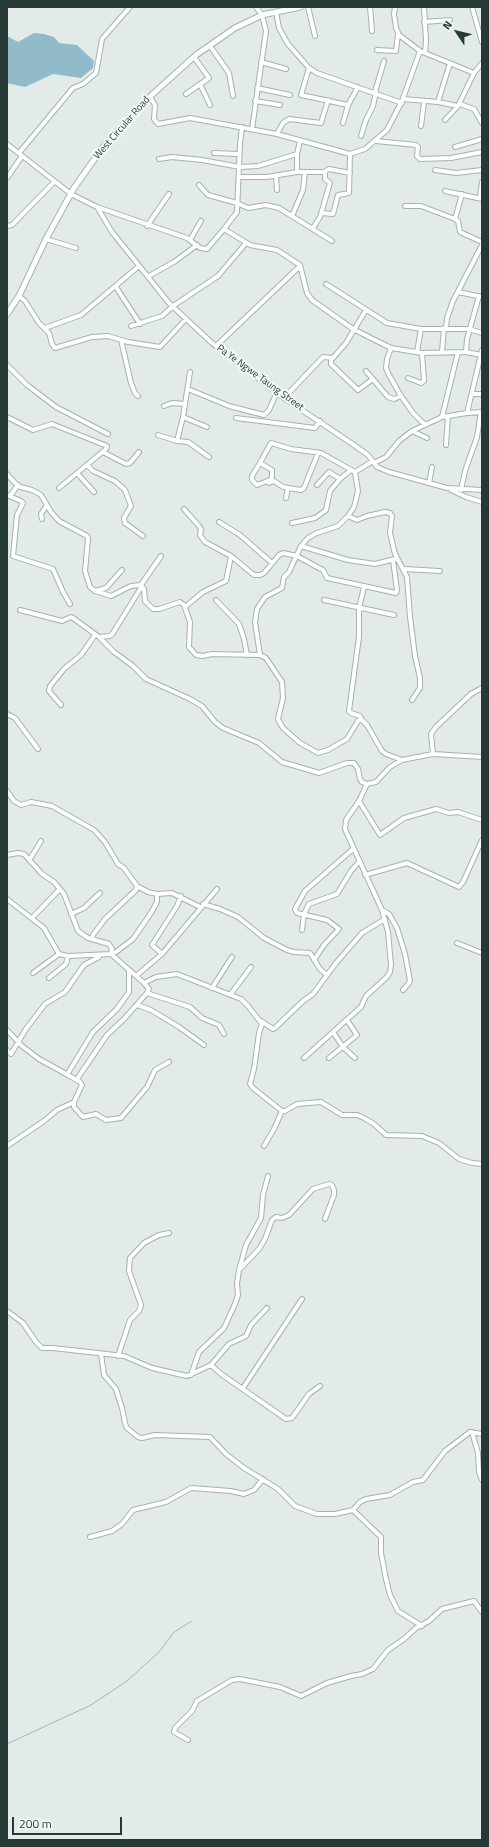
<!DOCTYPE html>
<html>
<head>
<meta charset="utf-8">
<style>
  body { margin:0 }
  #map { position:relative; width:489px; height:1847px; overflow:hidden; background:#e3ebe8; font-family:"Titillium Web",sans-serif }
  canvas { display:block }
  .frame { position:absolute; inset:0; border:8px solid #253a37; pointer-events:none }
  .north { position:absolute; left:437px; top:12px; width:40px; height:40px; -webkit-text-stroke:3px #f3f8f6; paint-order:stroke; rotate:305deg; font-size:11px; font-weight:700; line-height:16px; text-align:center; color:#253a37 }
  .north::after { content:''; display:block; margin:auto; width:14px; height:18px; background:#253a37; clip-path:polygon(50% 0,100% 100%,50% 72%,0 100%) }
  .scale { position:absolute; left:12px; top:1817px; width:110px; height:18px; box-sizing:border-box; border:2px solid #253a37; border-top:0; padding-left:5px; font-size:12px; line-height:14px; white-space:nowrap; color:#253a37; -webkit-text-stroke:3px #f3f8f6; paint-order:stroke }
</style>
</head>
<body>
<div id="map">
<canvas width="489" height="1847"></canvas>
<div class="frame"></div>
<div class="north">N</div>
<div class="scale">200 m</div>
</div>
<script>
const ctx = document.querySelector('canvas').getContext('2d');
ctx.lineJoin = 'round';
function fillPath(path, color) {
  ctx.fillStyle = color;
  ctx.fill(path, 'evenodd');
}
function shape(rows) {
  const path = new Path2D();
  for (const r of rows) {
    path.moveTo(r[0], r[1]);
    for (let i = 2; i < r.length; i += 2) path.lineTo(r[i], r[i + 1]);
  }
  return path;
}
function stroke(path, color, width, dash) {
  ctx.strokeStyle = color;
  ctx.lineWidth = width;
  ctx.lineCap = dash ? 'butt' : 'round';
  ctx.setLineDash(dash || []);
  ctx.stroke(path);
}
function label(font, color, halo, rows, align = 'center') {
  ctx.font = font + ' "Titillium Web",sans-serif';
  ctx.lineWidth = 4;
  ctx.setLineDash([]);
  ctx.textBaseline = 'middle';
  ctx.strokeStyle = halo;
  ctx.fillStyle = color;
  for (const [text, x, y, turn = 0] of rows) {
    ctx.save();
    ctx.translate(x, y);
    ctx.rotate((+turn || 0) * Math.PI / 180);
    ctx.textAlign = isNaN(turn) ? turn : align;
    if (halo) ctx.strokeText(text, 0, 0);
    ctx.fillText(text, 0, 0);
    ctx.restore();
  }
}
const water = shape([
  [34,33,44,34,54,37,59,43,77,45,94,61,93,68,81,78,53,74,25,87,7,83,7,36,18,42]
]);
const stream = shape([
  [7,1744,91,1705,127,1681,159,1652,174,1632,192,1621]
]);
const minor = shape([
  [308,7,315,36],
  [370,7,372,31],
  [395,7,394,14,396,28,399,35,420,51,474,73],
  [424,7,426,40,425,53],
  [472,7,482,42],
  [276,12,279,28,288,44,309,68,317,73,402,103],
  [424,22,450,20],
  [210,46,229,73,233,96],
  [377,50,396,51,398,34],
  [261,62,286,69],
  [309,68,301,95,348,105],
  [200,84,210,105],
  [257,88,290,95],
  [375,92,384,61],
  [186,94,209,78,194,57],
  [150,97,155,105,154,119,158,124,190,118,277,134,350,154,365,149,387,130,402,101,420,51],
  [403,99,438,102,458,106],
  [255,101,280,105],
  [438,102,450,63],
  [460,104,474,109,482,123],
  [445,120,458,106,474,73,482,63],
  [343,123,348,105,358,87],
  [421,126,424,102],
  [252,129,266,31,262,15,256,7],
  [277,134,283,123,289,119,321,123,328,100],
  [361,136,366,120,373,106,376,92],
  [376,141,416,145,418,147,417,156,420,159,451,158,482,152],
  [7,144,71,194,97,207,112,232,169,303,212,343,284,398,351,443,368,455,374,463,386,457,399,441,412,431,442,417,467,413,482,350],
  [455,147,482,139],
  [19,153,73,88,83,84,96,73,102,39,130,7],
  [214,153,239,154],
  [297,154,297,172],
  [159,159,172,157,202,160,240,167,258,166,297,154,300,141],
  [435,170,456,173,482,170],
  [276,176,277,190],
  [240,177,267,177,297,172,324,172,329,169,350,173],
  [7,178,22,156],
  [199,185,208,195,237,203,248,208,266,205,279,208,332,241],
  [445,191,482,199],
  [480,197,482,182],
  [405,206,421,206,455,219,458,221,460,232,482,242],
  [97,207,187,238,200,248,207,249,224,229,237,212,240,144,242,127],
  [321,213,333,214,338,195,349,193,350,154],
  [292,216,303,190,305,172],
  [455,219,462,194],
  [7,226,12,225,54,182],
  [147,226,169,194],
  [313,228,320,217,330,183,325,179,325,172],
  [224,229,250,245,277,250,300,265,307,293,312,300,353,329,391,348,422,353,466,352,482,355],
  [46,239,76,248],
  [190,240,201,221],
  [149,276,174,262,197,245],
  [326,284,387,323,421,329,469,329,482,333],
  [116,287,140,324],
  [458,292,482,297],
  [19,296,25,301,39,323,49,333,52,344,55,348,92,337,108,336,128,342,160,347,186,319],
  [131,326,162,316,173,306,218,276,246,243],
  [45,328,81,315,139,266],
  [446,328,447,318,453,301,482,245],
  [121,340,131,383,135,393,138,396],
  [216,346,300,266],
  [391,348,387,359,386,368,389,375,401,396,413,413,425,425],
  [417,352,421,329],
  [442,352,444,328],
  [466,352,467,339,479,296],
  [331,358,331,364,358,390,373,379],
  [7,365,27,385,56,407,108,434],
  [366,371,388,397,394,399,401,396],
  [408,378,421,383,424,381,422,353],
  [188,389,229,406,264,415,269,410,277,392],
  [472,394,482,394],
  [284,398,323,357,333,358,346,343,366,310],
  [164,406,172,403,185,404],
  [467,413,482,412],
  [7,417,33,430,52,424,107,446,106,449,59,488],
  [183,417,207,427],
  [442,417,458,352],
  [236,418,315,428,320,421],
  [412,431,427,438],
  [158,435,177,441,188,442,209,457],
  [177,441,183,417,190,372],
  [446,445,448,416],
  [103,452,126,464,130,463,139,452],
  [260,463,252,476,252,480,257,485,270,480,272,477,272,470,260,463,271,443,291,449,321,453,355,472],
  [374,463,377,467,389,472,447,488,482,490],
  [87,465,93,471,115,481,125,490,131,506,124,518,125,523,143,536],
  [355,472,373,461],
  [77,473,94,492],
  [7,474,13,481,20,487,32,490,41,495,51,512,59,521,87,536,88,539,85,571,90,587,95,591,111,596,131,586,141,585,144,589,145,601,153,609,159,609,180,602,184,605,190,622,189,647,196,655,203,656,212,654,260,655,266,658,282,682,283,698,278,719,283,728,300,743,318,753,328,750,347,739,358,721,361,719,367,725,382,751,386,754,402,760,433,754,482,757],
  [269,483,274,481,283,487,288,488],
  [429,483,432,467],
  [317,485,329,472,340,479],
  [451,490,466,497,482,502],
  [461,490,465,471,477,437,481,412],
  [7,495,21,501,23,503,17,515,13,556,53,569,63,592,70,604],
  [10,496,18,485],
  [286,498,288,488,301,490,304,488,318,453],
  [184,509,199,526,201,529,200,535,205,542,231,556,254,575,260,575,264,573,279,555,283,553,297,556,317,567,323,570,327,578,396,593,397,590,393,560],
  [348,516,357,520,367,516,385,512,390,513,392,516,390,533,395,554,407,577,410,617,415,656,420,678,420,688,412,700],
  [42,519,41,514,47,505],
  [219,522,240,535,272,563],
  [292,523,315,518,326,510,330,491,340,479,351,470],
  [301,546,348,560,375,564,395,559],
  [404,569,440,571],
  [141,585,161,556],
  [95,591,106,588,122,570],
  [216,600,239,624,244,639,247,655],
  [324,600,394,615],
  [185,607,203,592,226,581,231,556],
  [20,610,62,621,71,617,73,618,99,637,114,652,133,666,146,679,190,699,202,706,215,722,223,728,259,743,282,762,319,773,347,763,354,763,358,769,360,779,362,782,367,784,376,782,390,767,402,760],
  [99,637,110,636,113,633,142,586],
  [260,655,255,622,257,609,265,597,282,588,284,577,289,572,301,546,308,538,317,533,338,526,348,516,354,507,358,491,355,472],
  [61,705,49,691,50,686,64,669,81,655,95,635],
  [7,714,15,718,38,749],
  [361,719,360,716,351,713,349,711,359,637,359,608,364,587],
  [433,754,431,734,436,727,471,694,482,688],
  [7,791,14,801,21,805,31,802,52,806,94,830,105,842,118,864,124,868,137,886,148,892,157,894,172,893,200,907],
  [359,801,380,835,404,818,436,809,449,813,458,812,482,820],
  [7,855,18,853,24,854,42,874,54,882,64,894,78,931,88,938,109,944,112,949,111,954,68,956,59,954,44,928,7,899],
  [30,859,41,841],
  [365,875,407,863,459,887,463,882,482,840],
  [157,894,157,902,151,913,133,939,116,952,111,954,144,983,156,977,177,974,241,999,248,1006,262,1024,259,1033,254,1069,250,1084,253,1088,282,1111,285,1111,297,1104,321,1102,342,1115,357,1115,364,1118,374,1124,386,1135,422,1136,439,1143,459,1159,472,1163,482,1164],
  [203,904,220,909,238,917,264,938,287,950,294,952,310,953,320,969,327,975],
  [382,910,389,914,397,928,405,954,410,981,409,983,403,990],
  [71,914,84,908,100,893],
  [32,918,60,889],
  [302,930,304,914,309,904,337,894,351,871,359,862],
  [92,939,93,935,105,919,136,890,137,886],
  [457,943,482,953],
  [162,954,152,945,177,906,181,896],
  [314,960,324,945,339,929,327,920,297,913,295,909,305,891,353,849],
  [129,970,129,992,117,1009,93,1032,68,1073,68,1075,80,1082,82,1085,74,1102,74,1107,83,1117,96,1114,106,1120,121,1118,147,1087,155,1070,169,1062],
  [33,973,59,954],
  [136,976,162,954,217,889],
  [49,978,66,964,68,956],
  [212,988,232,957],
  [147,993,190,1007,202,1018,219,1025,224,1034],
  [230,995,251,967],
  [137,1005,151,1010,179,1027,204,1045],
  [261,1021,273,1029,275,1028,303,1001,313,994,336,963,362,933,385,919],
  [7,1030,22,1046,39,1059,68,1075],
  [333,1032,343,1047,355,1058],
  [7,1050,11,1054,26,1029,45,1004,65,992,84,965,99,957],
  [304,1058,361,1007,366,996,387,977,390,972,391,965,388,932,382,910,345,829,346,820,359,801,367,784],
  [329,1058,357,1035,347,1020],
  [77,1079,107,1035,124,1019,147,993,149,989,144,983],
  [7,1146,44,1121,57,1110,74,1102],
  [264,1146,274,1129,282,1111],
  [241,1268,259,1249,265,1239,272,1220,276,1217,282,1218,289,1215,313,1189,329,1184,332,1185,334,1190,334,1195,325,1219],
  [7,1311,23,1323,36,1342,42,1348,53,1348,124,1356,152,1368,187,1376,211,1365,221,1374,286,1419,292,1418,309,1394,320,1386],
  [101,1354,104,1375,116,1389,122,1408,125,1423,127,1428,138,1437,142,1438,155,1435,210,1437,226,1454,244,1468,278,1489,295,1506,317,1514,335,1514,353,1510,360,1502,366,1499,390,1495,413,1482,423,1480,445,1451,470,1432,482,1434],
  [118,1356,130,1320,139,1311,141,1305,129,1271,130,1258,144,1243,159,1235,169,1233],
  [211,1365,229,1344,246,1336,251,1325,267,1308],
  [191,1375,199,1352,224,1328,235,1304,238,1295,237,1284,239,1270,246,1245,261,1218,263,1195,268,1176],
  [243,1388,302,1299],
  [472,1432,478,1453,479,1472,482,1480],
  [353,1510,381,1537,381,1553,386,1579,390,1595,398,1611,422,1626],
  [90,1537,112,1531,122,1524,133,1510,166,1502,191,1488,231,1491,244,1494,254,1490,263,1479],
  [188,1740,174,1732,175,1728,192,1711,197,1701,232,1680,240,1679,280,1687,301,1696,327,1683,351,1676,362,1674,373,1669,388,1650,404,1639,416,1628,429,1621,442,1609,474,1601,482,1612]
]);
const tertiary = shape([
  [7,314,19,296,46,239,74,188,103,147,145,101,196,55,235,28,262,15,300,7]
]);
const streetNames = [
  ["West Circular Road",122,128,-49],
  ["Pa Ye Ngwe Taung Street",260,378,36]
];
fillPath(water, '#91bbca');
stroke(stream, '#91bbca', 1);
stroke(minor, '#a6b2af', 6);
stroke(tertiary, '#a6b2af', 7);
stroke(minor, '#fff', 4);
stroke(tertiary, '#fff', 5);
label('10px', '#253a37', '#f3f8f6', streetNames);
</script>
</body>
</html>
